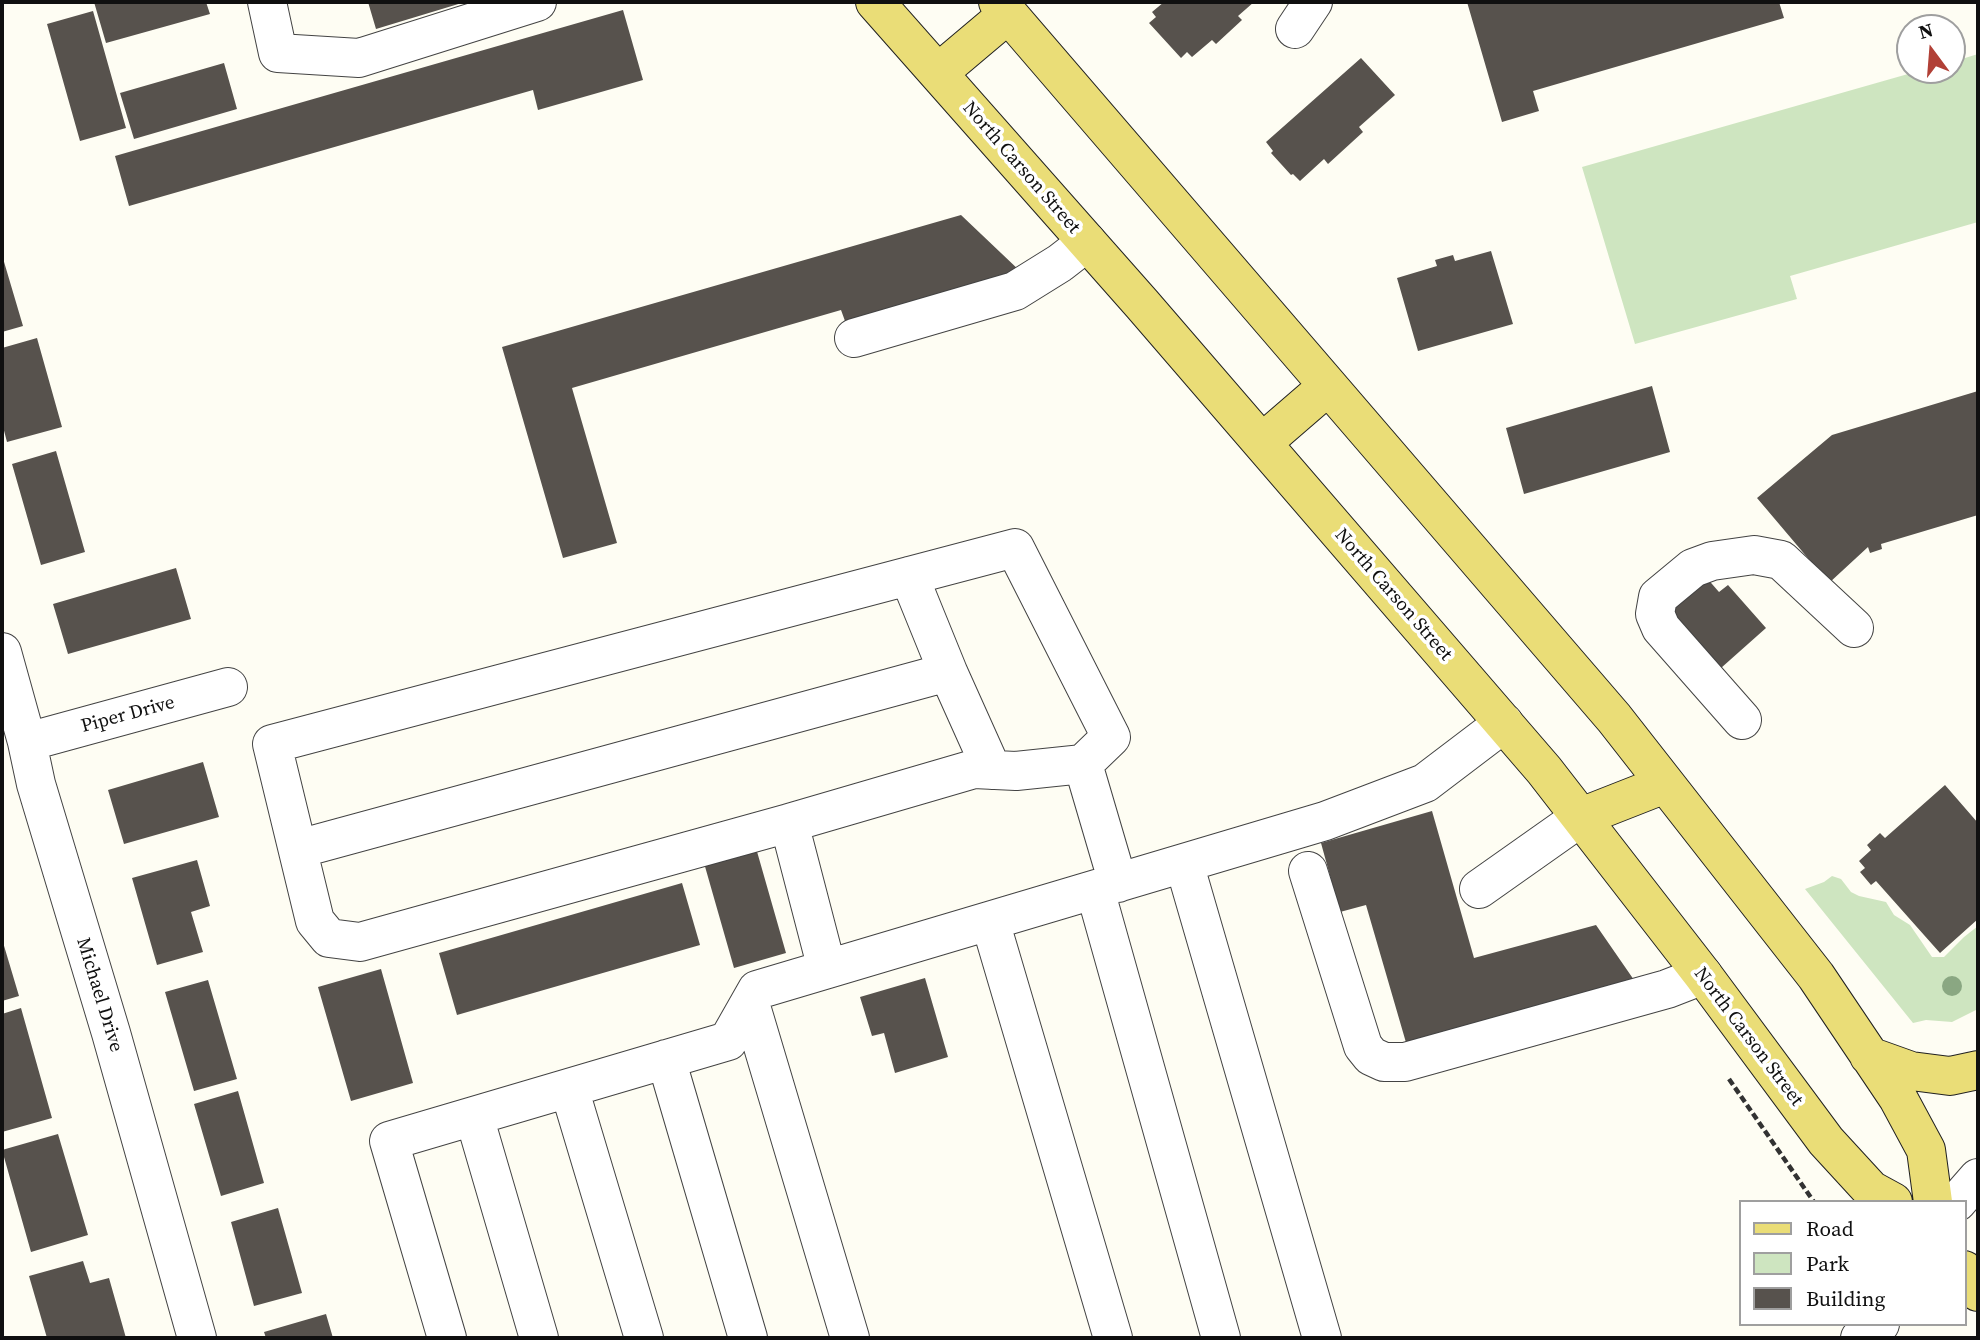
<!DOCTYPE html>
<html>
<head>
<meta charset="utf-8">
<style>
  body { margin:0 }
  #map { position:relative; width:1980px; height:1340px; overflow:hidden; background:#fefdf3; font-family:"Source Serif 4",serif }
  canvas { display:block }
  .frame { position:absolute; inset:0; border:4px solid #101010; pointer-events:none }
  .legend { position:absolute; left:1739px; top:1200px; width:228px; height:126px; box-sizing:border-box; background:#fff; border:2px solid #9f9f9f; margin:0; padding:9px 12px; list-style:none; font-size:21px; color:#101010 }
  .legend li { display:flex; align-items:center; gap:14px; height:35px }
  .legend b { width:35px; border:2px solid #9f9f9f }
  .north { position:absolute; left:1896px; top:14px; width:70px; height:70px; box-sizing:border-box; background:#fff; border:2px solid #9f9f9f; border-radius:50%; rotate:344deg; font-size:19px; font-weight:700; line-height:28px; text-align:center; color:#101010 }
  .north::after { content:''; display:block; margin:auto; width:24px; height:32px; background:#b14036; clip-path:polygon(50% 0,100% 100%,50% 72%,0 100%) }
</style>
</head>
<body>
<div id="map">
<canvas width="1980" height="1340"></canvas>
<div class="frame"></div>
<ul class="legend">
<li><b style="height:9px;background:#eadd77"></b>Road</li>
<li><b style="height:19px;background:#cee5c0"></b>Park</li>
<li><b style="height:19px;background:#57524d"></b>Building</li>
</ul>
<div class="north">N</div>
</div>
<script>
const ctx = document.querySelector('canvas').getContext('2d');
ctx.lineJoin = 'round';
function fillPath(path, color) {
  ctx.fillStyle = color;
  ctx.fill(path, 'evenodd');
}
function shape(rows) {
  const path = new Path2D();
  for (const r of rows) {
    path.moveTo(r[0], r[1]);
    for (let i = 2; i < r.length; i += 2) path.lineTo(r[i], r[i + 1]);
  }
  return path;
}
function stroke(path, color, width, dash) {
  ctx.strokeStyle = color;
  ctx.lineWidth = width;
  ctx.lineCap = dash ? 'butt' : 'round';
  ctx.setLineDash(dash || []);
  ctx.stroke(path);
}
function label(font, color, halo, rows, align = 'center') {
  ctx.font = font + ' "Source Serif 4",serif';
  ctx.lineWidth = 7;
  ctx.setLineDash([]);
  ctx.textBaseline = 'middle';
  ctx.strokeStyle = halo;
  ctx.fillStyle = color;
  for (const [text, x, y, turn = 0] of rows) {
    ctx.save();
    ctx.translate(x, y);
    ctx.rotate((+turn || 0) * Math.PI / 180);
    ctx.textAlign = isNaN(turn) ? turn : align;
    if (halo) ctx.strokeText(text, 0, 0);
    ctx.fillText(text, 0, 0);
    ctx.restore();
  }
}
const green = shape([
  [1978,54,1978,222,1790,276,1797,299,1635,344,1582,167,1922,70,1952,70,1952,62],
  [1832,876,1841,879,1851,892,1859,896,1886,902,1894,915,1910,925,1932,957,1944,957,1964,937,1978,926,1978,1009,1952,1022,1926,1020,1913,1023,1805,889,1824,882]
]);
const building = shape([
  [94,2,206,2,210,14,106,43],
  [368,2,465,2,376,29],
  [1164,2,1254,2,1238,16,1242,20,1216,44,1212,40,1192,57,1187,52,1181,58,1149,23,1156,17,1152,12],
  [1467,2,1779,2,1784,18,1533,91,1539,111,1502,122],
  [623,10,643,80,538,110,533,90,129,206,115,156],
  [93,11,126,128,80,141,47,24],
  [1361,58,1395,95,1359,127,1363,132,1328,164,1324,159,1300,181,1293,174,1291,175,1271,153,1273,151,1266,142],
  [224,63,237,109,134,139,120,93],
  [961,215,1021,272,845,321,841,310,572,388,617,543,563,558,502,347],
  [1491,251,1513,324,1418,351,1397,278,1437,266,1435,260,1453,255,1455,261],
  [2,255,23,326,2,332],
  [37,338,62,427,7,442,2,423,2,348],
  [1652,386,1670,452,1524,494,1506,428],
  [1978,391,1978,515,1881,544,1882,549,1870,553,1868,547,1829,583,1757,498,1832,435],
  [56,451,85,552,41,565,12,464],
  [176,568,191,619,68,654,53,604],
  [1705,576,1719,592,1728,585,1766,628,1712,676,1662,613],
  [203,762,219,817,124,844,108,790],
  [1945,785,1978,823,1978,919,1940,953,1876,881,1871,885,1860,872,1865,868,1859,861,1871,850,1867,845,1880,833,1885,838],
  [1432,811,1474,958,1596,925,1634,980,1407,1046,1366,905,1340,912,1321,843],
  [756,848,786,953,734,968,704,863],
  [197,860,210,906,191,912,203,952,157,965,132,878],
  [682,883,700,945,457,1015,439,953],
  [2,939,19,996,2,1001],
  [381,969,413,1083,351,1101,318,987],
  [925,978,948,1057,895,1073,884,1033,872,1036,860,997],
  [208,980,237,1079,194,1091,165,992],
  [21,1008,52,1118,2,1132,2,1014],
  [238,1091,264,1183,221,1196,194,1104],
  [58,1134,88,1235,31,1252,2,1150],
  [278,1208,302,1293,254,1306,231,1222],
  [83,1261,90,1283,109,1278,126,1338,47,1338,29,1276],
  [326,1314,333,1338,266,1338,264,1332]
]);
const path = shape([
  [1729,1079,1814,1202]
]);
const minor = shape([
  [267,2,278,53,359,58,537,2],
  [1295,29,1313,2],
  [854,338,1015,291,1060,263,1087,242],
  [2,652,27,742,36,784,111,1033,197,1338],
  [948,672,992,770],
  [1742,720,1661,628,1655,614,1658,597,1693,568,1712,561,1754,555,1781,560,1854,628],
  [27,742,228,687],
  [789,823,360,942,329,938,315,921,272,744,1015,548,1111,737,1083,764],
  [298,849,948,672,909,576],
  [1184,863,1322,1338],
  [1308,871,1363,1046,1371,1056,1384,1062,1405,1062,1667,989,1703,975],
  [1479,889,1581,817],
  [1095,890,1221,1338],
  [990,921,1113,1338],
  [827,969,789,823,974,769,1016,771,1083,764,1118,883],
  [750,1003,850,1338],
  [666,1059,748,1338],
  [569,1088,644,1338],
  [474,1116,539,1338],
  [1957,1202,1978,1178],
  [447,1338,389,1141,728,1041,757,990,1325,821,1425,783,1504,723],
  [1860,1338,1880,1324]
]);
const major = shape([
  [875,2,1142,304,1544,770,1703,975,1826,1141,1871,1190,1893,1202],
  [998,2,1614,718,1816,976,1898,1098,1926,1150,1933,1202],
  [938,73,1008,14],
  [1262,443,1328,386],
  [1581,817,1665,784],
  [1869,1056,1911,1071,1950,1076,1978,1070],
  [1964,1270,1978,1292]
]);
const trees = [
  [1952,986]
];
const streetNames = [
  ["North Carson Street",1021,168,49],
  ["North Carson Street",1393,595,49],
  ["Piper Drive",128,715,-15],
  ["Michael Drive",99,995,73],
  ["North Carson Street",1748,1037,53]
];
fillPath(green, '#cee5c0');
fillPath(building, '#57524d');
stroke(minor, '#434343', 40);
stroke(major, '#212121', 40);
stroke(path, '#323232', 4.5, [7, 3.5]);
stroke(minor, '#fff', 38);
stroke(major, '#eadd77', 38);
ctx.fillStyle = '#8aa782';
for (const [x, y] of trees) {
  ctx.beginPath();
  ctx.arc(x, y, 10, 0, 2 * Math.PI);
  ctx.fill();
}
label('19px', '#101010', '#fff', streetNames);
</script>
</body>
</html>
